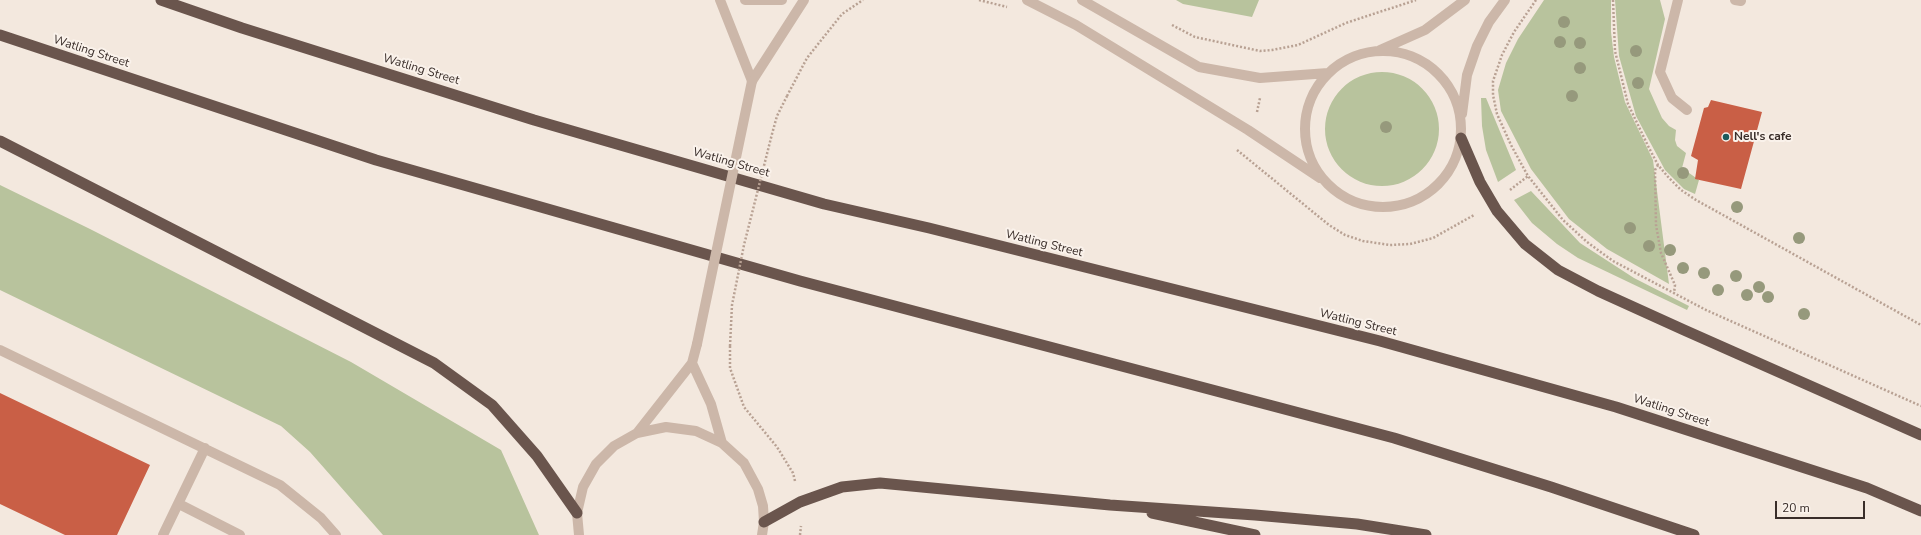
<!DOCTYPE html>
<html>
<head>
<meta charset="utf-8">
<style>
  body { margin:0 }
  #map { position:relative; width:1921px; height:535px; overflow:hidden; background:#f3e8de; font-family:"Nunito Sans",sans-serif }
  canvas { display:block }
  .scale { position:absolute; left:1775px; top:501px; width:90px; height:18px; box-sizing:border-box; border:2px solid #392d29; border-top:0; padding-left:5px; font-size:12px; line-height:14px; white-space:nowrap; color:#392d29; -webkit-text-stroke:3px #faf2eb; paint-order:stroke }
</style>
</head>
<body>
<div id="map">
<canvas width="1921" height="535"></canvas>
<div class="scale">20 m</div>
</div>
<script>
const ctx = document.querySelector('canvas').getContext('2d');
ctx.lineJoin = 'round';
function fillPath(path, color) {
  ctx.fillStyle = color;
  ctx.fill(path, 'evenodd');
}
function shape(rows) {
  const path = new Path2D();
  for (const r of rows) {
    if (r.length === 3) {
      path.moveTo(r[0] + r[2], r[1]);
      path.arc(r[0], r[1], r[2], 0, 2 * Math.PI);
      continue;
    }
    path.moveTo(r[0], r[1]);
    for (let i = 2; i < r.length; i += 2) path.lineTo(r[i], r[i + 1]);
  }
  return path;
}
function stroke(path, color, width, dash) {
  ctx.strokeStyle = color;
  ctx.lineWidth = width;
  ctx.lineCap = dash ? 'butt' : 'round';
  ctx.setLineDash(dash || []);
  ctx.stroke(path);
}
function label(font, color, halo, rows, align = 'center') {
  ctx.font = font + ' "Nunito Sans",sans-serif';
  ctx.lineWidth = 4;
  ctx.setLineDash([]);
  ctx.textBaseline = 'middle';
  ctx.strokeStyle = halo;
  ctx.fillStyle = color;
  for (const [text, x, y, turn = 0] of rows) {
    ctx.save();
    ctx.translate(x, y);
    ctx.rotate((+turn || 0) * Math.PI / 180);
    ctx.textAlign = isNaN(turn) ? turn : align;
    if (halo) ctx.strokeText(text, 0, 0);
    ctx.fillText(text, 0, 0);
    ctx.restore();
  }
}
const green = shape([
  [1176,0,1259,0,1252,17,1183,4],
  [1544,0,1611,0,1611,32,1614,57,1625,102,1653,160,1669,284,1607,249,1569,219,1531,169,1501,111,1498,90,1506,63,1518,39],
  [1615,0,1660,0,1665,19,1649,89,1662,118,1669,126,1676,130,1675,140,1677,146,1686,153,1682,168,1699,180,1695,194,1684,189,1665,170,1636,116,1619,56],
  [1382,129,57],
  [1481,98,1486,98,1516,170,1498,182,1486,150,1482,126],
  [0,185,90,229,351,362,501,450,539,535,383,535,310,452,281,426,0,290],
  [1531,191,1580,243,1634,278,1689,306,1687,310,1578,258,1557,244,1532,223,1514,200]
]);
const building = shape([
  [1711,100,1762,112,1741,189,1695,179,1698,160,1691,156,1704,108,1708,107],
  [0,393,150,465,117,535,65,535,0,504]
]);
const path = shape([
  [979,0,1007,7],
  [1536,0,1514,32,1502,55,1493,81,1493,95,1497,114,1511,145,1528,176,1563,220,1587,242,1613,261,1706,310,1921,406],
  [1613,0,1615,51,1628,104,1648,146,1658,165,1669,178,1681,190,1696,200,1921,325],
  [1172,25,1195,37,1260,51,1272,50,1298,45,1346,23,1416,0],
  [787,96,807,58,842,14,863,0],
  [1257,112,1260,98],
  [1237,150,1329,225,1345,235,1363,241,1390,245,1410,244,1433,238,1474,215],
  [1658,165,1655,170,1656,225,1661,253,1675,285,1674,293],
  [1510,190,1528,176],
  [730,346,730,368,744,407,777,447,793,473,795,481],
  [800,535,801,526]
]);
const service = shape([
  [1735,0,1741,1],
  [0,350,280,485,321,518,336,535],
  [179,504,240,535],
  [163,535,205,448]
]);
const minor = shape([
  [1678,0,1660,72,1672,98,1687,110]
]);
const tertiary = shape([
  [720,0,752,81],
  [745,0,782,0],
  [1027,0,1076,25,1248,130,1320,178],
  [1082,0,1199,67,1260,78,1328,73],
  [1380,50,1425,30,1465,0],
  [1383,129,78],
  [752,81,804,0],
  [1462,114,1467,75,1477,46,1489,22,1505,0],
  [692,363,711,404,722,443],
  [637,433,692,363,697,344],
  [579,535,577,513,583,487,596,464,614,446,637,433,666,427,696,431,722,443,744,463,758,489,763,506,764,522,762,535]
]);
const trunk = shape([
  [161,0,242,28,534,120,824,204,929,228,1380,341,1616,407,1867,488,1921,511],
  [0,35,376,160,800,281,1394,438,1551,487,1694,535],
  [1461,138,1480,182,1497,211,1525,244,1558,270,1598,291,1684,330,1921,435],
  [0,141,434,363,492,405,537,456,577,513],
  [1152,513,1255,535],
  [764,522,800,502,842,487,880,483,1110,505,1255,515,1357,524,1426,535]
]);
const pathBridge = shape([
  [730,346,732,305,744,245,772,134,777,116,787,96]
]);
const tertiaryBridge = shape([
  [697,344,752,81]
]);
const trees = [
  [1564,22],
  [1560,42],
  [1580,43],
  [1636,51],
  [1580,68],
  [1638,83],
  [1572,96],
  [1386,127],
  [1683,173],
  [1737,207],
  [1630,228],
  [1799,238],
  [1649,246],
  [1670,250],
  [1683,268],
  [1704,273],
  [1736,276],
  [1759,287],
  [1718,290],
  [1747,295],
  [1768,297],
  [1804,314]
];
const markers = [
  [1726,137,4,"#1d5b5c"]
];
const streetNames = [
  ["Watling Street",91,52,18],
  ["Watling Street",421,70,17],
  ["Watling Street",731,163,16],
  ["Watling Street",1044,244,14],
  ["Watling Street",1358,323,14],
  ["Watling Street",1671,411,18]
];
const poiNames = [
  ["Nell's cafe",1734,137]
];
fillPath(green, '#b8c39d');
fillPath(building, '#c95f46');
stroke(path, '#b8a193', 2.5, [2, 2]);
stroke(service, '#ccb7a9', 10);
stroke(minor, '#ccb7a9', 10);
stroke(tertiary, '#ccb7a9', 10);
stroke(trunk, '#6a554d', 11);
stroke(pathBridge, '#b8a193', 2.5, [2, 2]);
stroke(tertiaryBridge, '#ccb7a9', 10);
ctx.fillStyle = '#96997c';
for (const [x, y] of trees) {
  ctx.beginPath();
  ctx.arc(x, y, 6, 0, 2 * Math.PI);
  ctx.fill();
}
for (const [x, y, r, color] of markers) {
  const dot = new Path2D();
  dot.arc(x, y, r, 0, 2 * Math.PI);
  ctx.fillStyle = color;
  ctx.fill(dot);
  stroke(dot, '#faf2eb', 1.5);
}
label('12px', '#392d29', '#faf2eb', streetNames);
label('bold 12px', '#392d29', '#faf2eb', poiNames, 'left');
</script>
</body>
</html>
